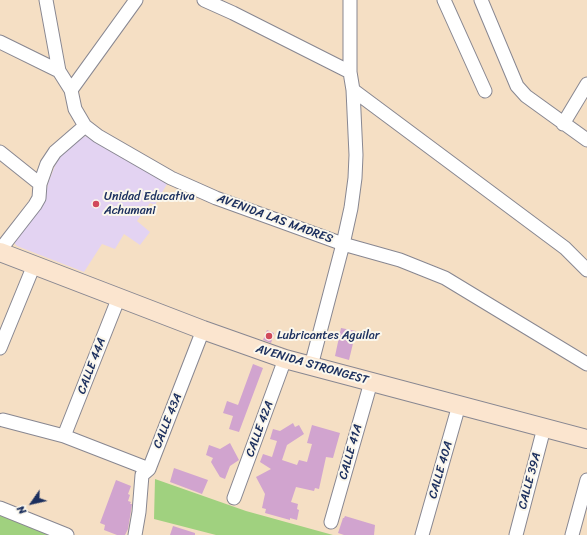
<!DOCTYPE html>
<html>
<head>
<meta charset="utf-8">
<style>
  body { margin:0 }
  #map { position:relative; width:587px; height:535px; overflow:hidden; background:#f5dfc4; font-family:Sriracha,sans-serif }
  canvas { display:block }
  .north { position:absolute; left:12px; top:483px; width:40px; height:40px; -webkit-text-stroke:3px #fbf7ec; paint-order:stroke; rotate:236deg; font-size:11px; font-weight:700; line-height:16px; text-align:center; color:#1b2f5e }
  .north::after { content:''; display:block; margin:auto; width:14px; height:18px; background:#1b2f5e; clip-path:polygon(50% 0,100% 100%,50% 72%,0 100%) }
</style>
</head>
<body>
<div id="map">
<canvas width="587" height="535"></canvas>
<div class="north">N</div>
</div>
<script>
const ctx = document.querySelector('canvas').getContext('2d');
ctx.lineJoin = 'round';
function fillPath(path, color) {
  ctx.fillStyle = color;
  ctx.fill(path, 'evenodd');
}
function shape(rows) {
  const path = new Path2D();
  for (const r of rows) {
    path.moveTo(r[0], r[1]);
    for (let i = 2; i < r.length; i += 2) path.lineTo(r[i], r[i + 1]);
  }
  return path;
}
function stroke(path, color, width, dash) {
  ctx.strokeStyle = color;
  ctx.lineWidth = width;
  ctx.lineCap = dash ? 'butt' : 'round';
  ctx.setLineDash(dash || []);
  ctx.stroke(path);
}
function label(font, color, halo, rows, align = 'center') {
  ctx.font = font + ' Sriracha,sans-serif';
  ctx.lineWidth = 4;
  ctx.setLineDash([]);
  ctx.textBaseline = 'middle';
  ctx.strokeStyle = halo;
  ctx.fillStyle = color;
  for (const [text, x, y, turn = 0] of rows) {
    ctx.save();
    ctx.translate(x, y);
    ctx.rotate((+turn || 0) * Math.PI / 180);
    ctx.textAlign = isNaN(turn) ? turn : align;
    if (halo) ctx.strokeText(text, 0, 0);
    ctx.fillText(text, 0, 0);
    ctx.restore();
  }
}
const built = shape([
  [88,136,167,184,155,205,150,203,137,221,150,232,140,245,124,234,115,249,102,244,84,272,17,246,15,244,15,241,45,199,48,183,57,161,65,151,79,137]
]);
const green = shape([
  [155,479,246,511,333,535,216,535,154,519],
  [0,513,54,535,0,535]
]);
const building = shape([
  [341,328,356,331,349,360,335,356],
  [267,330,274,333,271,343,263,340],
  [253,364,263,368,239,432,229,429,233,416,223,413,227,401,238,405],
  [293,423,295,427,299,425,304,434,287,445,282,460,297,465,299,460,307,462,312,444,307,443,312,425,340,433,333,458,326,457,319,489,315,488,314,491,296,487,291,502,298,504,297,509,299,510,297,520,290,518,290,520,265,513,266,509,262,508,265,494,256,477,271,469,260,462,263,454,272,457,277,441,270,439,273,429,280,431],
  [230,443,239,460,230,466,225,479,220,477,211,462,213,458,206,455,209,445,220,449],
  [174,468,208,480,202,494,170,482],
  [116,480,131,486,128,494,130,495,128,501,131,502,130,504,132,504,131,511,128,529,125,535,117,535,104,530,105,525,100,523],
  [345,516,375,525,374,535,344,535,338,533,343,518,344,518],
  [173,526,195,533,195,535,170,535]
]);
const minor = shape([
  [46,0,59,71,71,90,75,109,85,126,98,136,171,178,216,198,343,244,400,260,445,278,587,364],
  [204,0,233,13,350,72],
  [444,0,485,91],
  [481,0,517,86,526,96,587,140],
  [0,42,59,71],
  [71,90,136,0],
  [353,90,565,248,587,270],
  [563,124,587,84],
  [0,152,40,184],
  [0,250,35,205,39,198,40,184,47,164,55,152,85,126],
  [0,348,34,265],
  [311,366,343,244,351,208,355,178,356,155,353,90,350,72,350,0],
  [3,420,64,436,149,469],
  [64,436,119,297],
  [234,498,285,359],
  [0,508,67,535],
  [331,522,371,382],
  [135,535,139,512,142,475,149,469,203,330],
  [422,535,459,405],
  [516,535,544,428],
  [572,535,587,480]
]);
const secondary = shape([
  [0,252,203,330,285,359,587,439]
]);
const markers = [
  [96,204,4,"#d1495b"],
  [269,336,4,"#d1495b"]
];
const poiNames = [
  ["Unidad Educativa",104,197],
  ["Achumani",104,211],
  ["Lubricantes Aguilar",277,336]
];
const streetNames = [
  ["AVENIDA LAS MADRES",275,219,20],
  ["AVENIDA STRONGEST",312,365,16],
  ["CALLE 44A",92,366,-69],
  ["CALLE 43A",168,421,-68],
  ["CALLE 42A",260,429,-70],
  ["CALLE 41A",351,452,-74],
  ["CALLE 40A",441,470,-74],
  ["CALLE 39A",530,481,-75]
];
fillPath(built, '#e3d3f2');
fillPath(green, '#a0d17f');
fillPath(building, '#d1a4cf');
stroke(minor, '#888791', 15);
stroke(secondary, '#888791', 20);
stroke(minor, '#fff', 13);
stroke(secondary, '#fbe5cf', 18);
for (const [x, y, r, color] of markers) {
  const dot = new Path2D();
  dot.arc(x, y, r, 0, 2 * Math.PI);
  ctx.fillStyle = color;
  ctx.fill(dot);
  stroke(dot, '#fbf7ec', 1.5);
}
label('12px', '#1b2f5e', '#fbf7ec', poiNames, 'left');
label('12px', '#1b2f5e', '#fbf7ec', streetNames);
</script>
</body>
</html>
